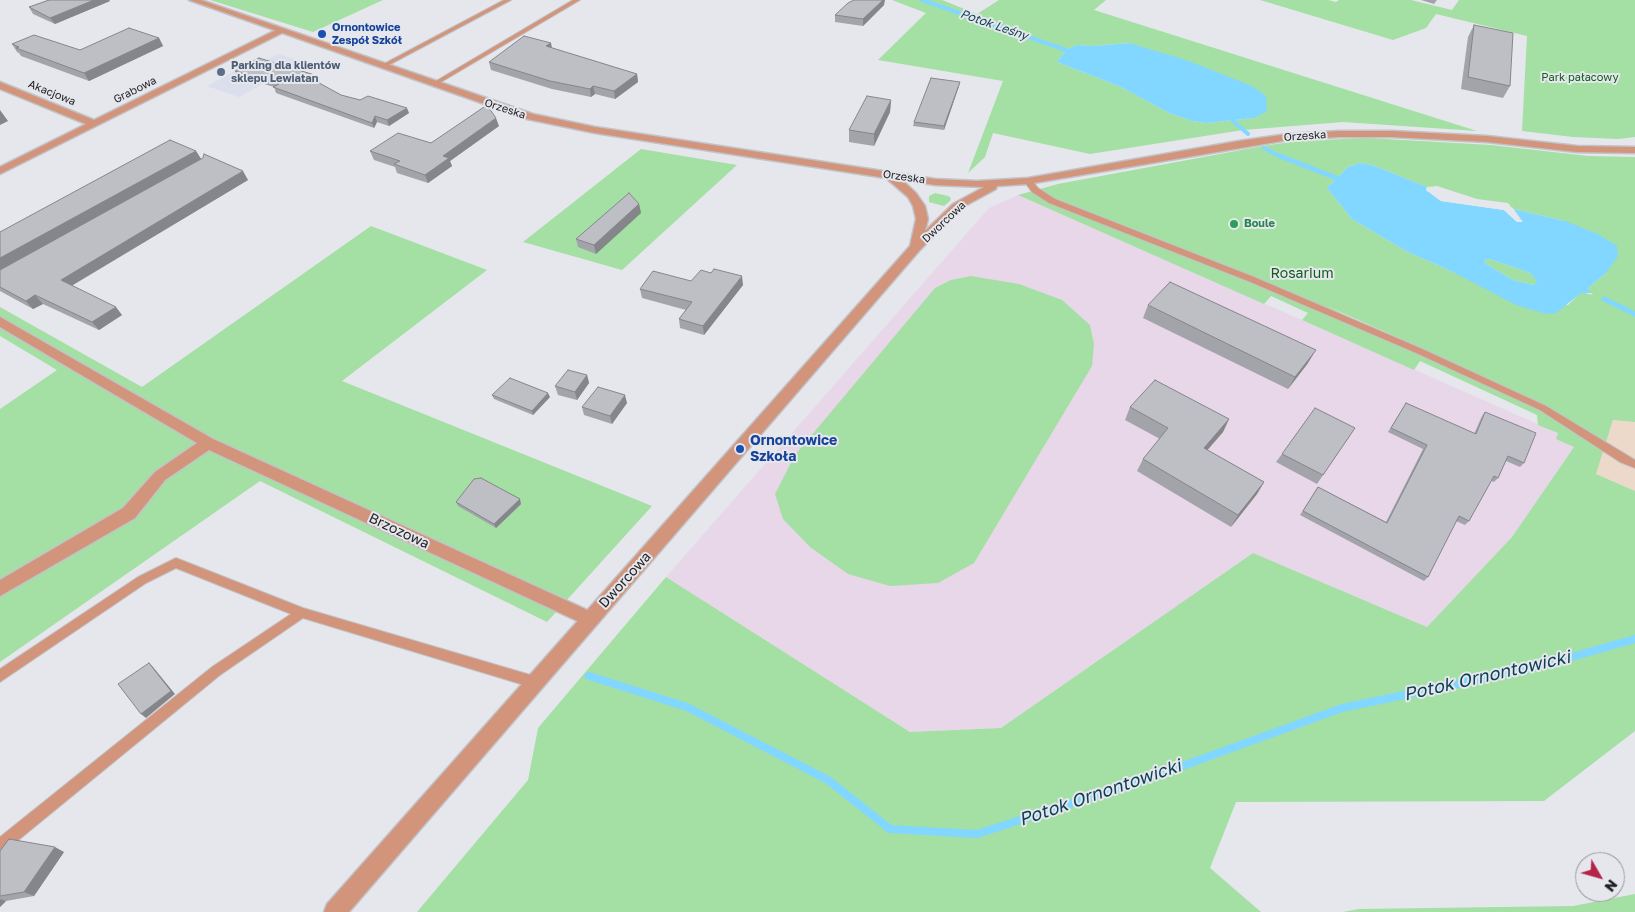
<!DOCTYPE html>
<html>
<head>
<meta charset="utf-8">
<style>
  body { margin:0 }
  #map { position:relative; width:1635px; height:912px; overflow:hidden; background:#e5e7ed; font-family:"Golos Text",sans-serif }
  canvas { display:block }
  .north { position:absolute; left:1575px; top:852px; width:50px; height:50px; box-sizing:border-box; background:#e5e7ed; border:1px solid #96979c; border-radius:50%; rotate:128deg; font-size:14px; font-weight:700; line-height:20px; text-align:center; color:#1f2022 }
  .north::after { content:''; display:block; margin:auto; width:18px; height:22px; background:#b52347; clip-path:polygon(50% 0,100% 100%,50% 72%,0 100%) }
</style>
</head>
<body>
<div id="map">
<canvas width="1635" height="912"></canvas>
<div class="north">N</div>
</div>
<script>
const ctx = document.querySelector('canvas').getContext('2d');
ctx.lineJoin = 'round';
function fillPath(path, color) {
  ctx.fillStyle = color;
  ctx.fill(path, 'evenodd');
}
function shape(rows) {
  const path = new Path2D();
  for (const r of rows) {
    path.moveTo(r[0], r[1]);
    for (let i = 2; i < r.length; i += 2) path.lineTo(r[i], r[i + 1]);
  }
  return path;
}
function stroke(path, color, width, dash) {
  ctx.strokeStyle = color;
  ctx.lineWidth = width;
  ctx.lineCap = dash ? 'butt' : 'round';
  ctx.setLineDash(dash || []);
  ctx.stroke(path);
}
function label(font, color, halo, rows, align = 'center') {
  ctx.font = font + ' "Golos Text",sans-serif';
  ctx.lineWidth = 4;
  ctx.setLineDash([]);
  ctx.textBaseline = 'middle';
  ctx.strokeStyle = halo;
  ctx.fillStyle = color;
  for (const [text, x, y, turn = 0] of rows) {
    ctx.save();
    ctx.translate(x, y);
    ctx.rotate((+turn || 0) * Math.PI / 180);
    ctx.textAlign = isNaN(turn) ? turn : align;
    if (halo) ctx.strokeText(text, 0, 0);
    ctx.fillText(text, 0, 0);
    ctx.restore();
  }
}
const built = shape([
  [278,54,303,62,239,97,207,86,249,64,262,63]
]);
const industrial = shape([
  [1613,420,1635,422,1635,491,1596,474]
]);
const education = shape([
  [1018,195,1558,433,1557,439,1574,447,1512,537,1427,627,1253,553,1001,728,910,732,666,577,989,208]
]);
const green = shape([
  [210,0,383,0,313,32],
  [892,0,942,0,977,14,999,0,1106,0,1094,10,1477,131,1343,122,1243,130,1090,154,993,133,985,157,968,173,1003,81,878,60,926,13],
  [1129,43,1254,118,1207,123,1192,121,1169,113,1121,87,1057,62,1066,50,1077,45,1093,46],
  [1260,0,1328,0,1336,2,1339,0,1411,0,1452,10,1459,0,1635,0,1635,137,1618,139,1573,137,1522,131,1527,36,1436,14,1426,28,1393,40],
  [1367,138,1491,145,1588,156,1635,157,1635,422,1613,420,1596,474,1635,491,1635,731,1544,801,1236,802,1210,868,1261,912,417,912,528,780,538,728,666,577,910,732,1001,728,1253,553,1427,627,1512,537,1574,447,1556,439,1558,433,1538,425,1537,415,1420,361,1414,370,1302,320,1308,313,1271,296,1264,304,1018,195,1058,184,1263,146,1297,141],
  [1360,163,1372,165,1427,187,1437,186,1477,199,1508,203,1513,209,1565,221,1606,273,1587,289,1593,295,1581,292,1568,305,1453,272,1406,251,1352,219,1327,188,1348,167],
  [1327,306,1419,347,1450,364,1417,350],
  [641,149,737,165,622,270,523,242],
  [935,193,948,196,951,198,950,201,944,206,929,202,929,196],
  [371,226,487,270,342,381,652,506,547,622,260,481,0,662,0,409,57,370,0,336,0,307,142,387],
  [1490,259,1530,273,1538,281,1534,285,1513,280,1486,264,1484,260],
  [971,276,1019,284,1062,300,1090,325,1094,344,1092,366,974,563,938,583,890,586,848,574,810,547,783,519,775,494,795,455,935,288,951,280],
  [1635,894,1635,912,1343,912,1359,909,1573,906]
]);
const water = shape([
  [1129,43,1186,60,1252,86,1266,96,1267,111,1254,118,1207,123,1192,121,1169,113,1121,87,1057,62,1066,50,1077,45,1093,46],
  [1360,163,1372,165,1427,187,1426,190,1441,201,1504,210,1517,222,1522,222,1513,209,1565,221,1598,234,1617,246,1618,256,1606,273,1587,289,1592,293,1581,293,1556,313,1546,314,1516,305,1453,272,1406,251,1352,219,1327,188,1348,167],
  [1490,259,1530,273,1537,281,1534,285,1513,280,1486,264,1484,260]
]);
const pier = shape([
  [1427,187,1430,187,1429,189,1442,198,1505,208,1518,219,1511,210,1512,207,1523,222,1517,222,1504,210,1441,201,1426,190]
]);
const streamFar2 = shape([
  [922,0,1066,50],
  [1233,121,1248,134],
  [1264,148,1283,158]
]);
const streamFar1 = shape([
  [1280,156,1344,181],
  [1604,299,1635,314]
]);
const stream = shape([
  [589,676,687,707,828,780,890,829,977,834,1144,780,1342,708,1529,669,1635,639]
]);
const service = shape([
  [504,0,511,0,385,67,380,66,504,0],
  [573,0,580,0,436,85,431,84,573,0],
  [1025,179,1031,179,1038,188,1055,199,1254,277,1420,348,1546,406,1635,460,1635,468,1620,462,1540,410,1414,352,1248,281,1049,203,1032,192,1024,181,1025,179],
  [176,558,303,608,534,676,538,678,540,682,538,686,534,688,303,618,220,675,5,851,0,853,0,837,212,667,291,614,176,568,146,583,0,682,0,669,138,577,176,558]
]);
const minor = shape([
  [278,29,286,31,0,174,0,167,86,124,0,89,0,82,94,120,278,29],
  [0,317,213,439,596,614,599,619,596,624,590,627,584,624,209,450,165,480,135,518,0,596,0,580,123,508,155,472,197,443,0,327,0,317]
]);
const tertiary = shape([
  [189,0,201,0,533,114,595,127,935,179,977,181,1028,178,1239,141,1288,134,1339,131,1392,131,1487,136,1577,146,1635,147,1635,153,1577,152,1487,142,1392,137,1339,137,1288,140,1028,184,997,186,996,189,961,208,919,251,349,912,324,912,327,904,910,246,916,219,913,206,908,197,886,178,595,133,527,119,189,0],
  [902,180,935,185,984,187,953,204,925,231,928,219,925,206,916,193,902,180]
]);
const wall = shape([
  [49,0,109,0,110,1,55,24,33,14,29,7],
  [1421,0,1437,0,1434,4],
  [884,5,863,26,835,22,835,15],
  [1474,25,1510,86,1503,98,1461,89,1468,37],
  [159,38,163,46,89,81,21,56,19,53,17,52,12,44,80,50],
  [551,43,552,48,637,74,638,82,615,99,595,94,591,97,552,89,491,70,489,62],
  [235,71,320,81,318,83,341,95,409,113,389,126,377,122,374,128,276,93,274,87,238,76],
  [959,86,944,130,913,126,914,122],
  [891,100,890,112,874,146,849,142,849,130],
  [499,126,450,161,452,166,428,183,397,173,395,167,374,160,370,151,431,143],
  [196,151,201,159,248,180,72,285,122,315,99,330,43,304,33,309,0,291,0,232],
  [639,204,641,213,596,254,578,247,576,239],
  [691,281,743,285,704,335,680,328,679,319,686,310,642,298,640,289],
  [1148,305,1308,363,1288,389,1143,318],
  [587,375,589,383,577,400,558,395,555,386],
  [492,395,550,397,533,415,494,399],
  [627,403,612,424,584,415,582,407],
  [1406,403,1474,434,1482,416,1485,412,1524,463,1520,467,1506,461,1498,478,1494,482,1491,481,1469,521,1465,525,1456,521,1428,577,1424,581,1300,515,1318,487,1386,522,1423,449,1388,432],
  [1130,407,1229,419,1223,432,1207,450,1264,482,1257,494,1231,527,1137,471,1143,459,1160,439,1125,420],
  [1355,428,1317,484,1276,462,1282,454],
  [456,502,521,504,496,528,458,506],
  [0,851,64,852,34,896,6,901,0,907]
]);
const shadedWall = shape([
  [94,0,109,0,110,1,55,24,50,18],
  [883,0,885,0,884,5,863,26,863,19],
  [159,38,163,46,89,81,84,73],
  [551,43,552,51,546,46],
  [637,74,638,82,615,99,614,91],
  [318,76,320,81,314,85,312,79],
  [960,82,959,86,944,130,944,126],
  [593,86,595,94,591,97,590,89],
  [891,100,890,112,874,146,874,134],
  [407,108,409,113,389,126,387,120],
  [0,110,8,121,0,125],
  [375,116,377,122,374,128,372,123],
  [496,118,499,126,450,161,452,166,428,183,425,175,443,156],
  [196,151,201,159,0,271,0,258],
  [243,171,248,180,68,288,61,280],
  [639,204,641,213,596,254,594,245],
  [742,276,743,285,704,335,703,326],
  [35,295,43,304,33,309,26,301],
  [116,307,122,315,99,330,92,322],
  [1316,350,1308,363,1288,389,1295,377],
  [587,375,589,383,577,400,575,392],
  [548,393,550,397,533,415,532,411],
  [625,395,627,403,612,424,610,416],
  [1229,419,1223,432,1198,461,1204,448],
  [1264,482,1257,494,1231,527,1238,515],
  [520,499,521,504,496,528,494,524],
  [149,663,153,667,175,694,146,718,141,714],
  [55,847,64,852,34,896,24,892],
  [0,899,6,901,0,907]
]);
const building = shape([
  [49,0,94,0,50,18,29,7,49,0],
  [854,0,883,0,863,19,835,15,848,3,854,0],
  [1474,25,1513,33,1510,86,1468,77,1474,25],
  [129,28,159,38,84,73,16,48,19,47,12,44,34,35,80,50,129,28],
  [524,36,551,43,546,46,637,74,614,91,593,86,590,89,550,81,489,62,524,36],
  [259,58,318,76,312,79,341,95,360,100,368,96,407,108,387,120,375,116,372,123,273,87,279,84,235,71,259,58],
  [931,78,960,82,944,126,914,122,931,78],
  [867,96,891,100,874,134,849,130,867,96],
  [487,105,496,118,443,156,449,158,425,175,394,164,400,161,370,151,398,133,431,143,487,105],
  [170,140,196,151,0,258,0,232,170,140],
  [204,154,243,171,61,280,116,307,92,322,35,295,26,301,0,287,0,270,203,158,204,154],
  [629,193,639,204,594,245,576,239,629,193],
  [714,269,742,276,703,326,679,319,692,302,640,289,653,271,691,281,701,270,711,273,714,269],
  [1170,282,1316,350,1295,377,1148,305,1170,282],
  [568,370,587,375,575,392,555,386,568,370],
  [510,378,548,393,532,411,492,395,510,378],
  [1155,380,1229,419,1204,448,1264,482,1238,515,1143,459,1168,428,1130,407,1155,380],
  [598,387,625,395,610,416,582,407,598,387],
  [1406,403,1476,434,1485,412,1536,433,1524,463,1508,456,1498,478,1494,476,1469,521,1459,516,1428,577,1303,511,1318,487,1387,523,1427,445,1391,428,1406,403],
  [1315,408,1355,428,1323,475,1282,454,1315,408],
  [481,478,520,499,494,524,456,502,474,479,481,478],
  [149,663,171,691,141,714,118,684,149,663],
  [9,839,55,847,24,892,0,896,0,851,9,839]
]);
const markers = [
  [322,34,5,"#1a4fb4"],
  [221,72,5,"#5c6f8a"],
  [1234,224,5,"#2e9e5b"],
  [740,449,5,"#1a4fb4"]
];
const farTransitnames = [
  ["Ornontowice",332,28],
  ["Zespół Szkół",332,41]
];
const farServicenames = [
  ["Parking dla klientów",231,66],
  ["sklepu Lewiatan",231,79]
];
const farParknames = [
  ["Park pałacowy",1580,78]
];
const farStreetnames = [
  ["Grabowa",135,90,-27],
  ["Akacjowa",52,93,22],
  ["Orzeska",505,109,18],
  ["Orzeska",1305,136,-4],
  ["Orzeska",904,177,8],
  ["Dworcowa",944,222,-43]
];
const farLeisurenames = [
  ["Boule",1244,224]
];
const farWaternames = [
  ["Potok Leśny",994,25,19]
];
const parkNames = [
  ["Rosarium",1302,274]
];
const transitNames = [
  ["Ornontowice",750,441],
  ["Szkoła",750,457]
];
const streetNames = [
  ["Brzozowa",399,531,25],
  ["Dworcowa",625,580,-48]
];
const nearWaternames = [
  ["Potok Ornontowicki",1487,676,-13],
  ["Potok Ornontowicki",1100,793,-19]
];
fillPath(built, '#dbdeec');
fillPath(industrial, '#edd9ca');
fillPath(education, '#e7d7e9');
fillPath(green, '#a4dfa4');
fillPath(water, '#81d7ff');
fillPath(pier, '#e5e7ed');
stroke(streamFar2, '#81d7ff', 4);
stroke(streamFar1, '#81d7ff', 5);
stroke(stream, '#81d7ff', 8);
stroke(service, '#c1c3c8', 2);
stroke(minor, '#c1c3c8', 3);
stroke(tertiary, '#c1c3c8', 3);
fillPath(service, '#d2947b');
fillPath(minor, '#d2947b');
fillPath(tertiary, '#d2947b');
fillPath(wall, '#a3a4a9');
fillPath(shadedWall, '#85868a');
fillPath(building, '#bebfc5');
stroke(building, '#85868a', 1);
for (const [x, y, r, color] of markers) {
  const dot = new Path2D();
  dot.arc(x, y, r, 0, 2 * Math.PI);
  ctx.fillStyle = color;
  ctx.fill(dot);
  stroke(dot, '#e5e7ed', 2);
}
label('bold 11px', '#164399', '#e5e7ed', farTransitnames, 'left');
label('bold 11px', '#4e5e75', '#e5e7ed', farServicenames, 'left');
label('11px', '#0e5d19', '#e5e7ed', farParknames);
label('11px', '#1f2022', '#e5e7ed', farStreetnames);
label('bold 11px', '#27864d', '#e5e7ed', farLeisurenames, 'left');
label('italic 12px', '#0b3f53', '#e5e7ed', farWaternames);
label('14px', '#0e5d19', '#e5e7ed', parkNames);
label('bold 14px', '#164399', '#e5e7ed', transitNames, 'left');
label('14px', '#1f2022', '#e5e7ed', streetNames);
label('italic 18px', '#0b3f53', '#e5e7ed', nearWaternames);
</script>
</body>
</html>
